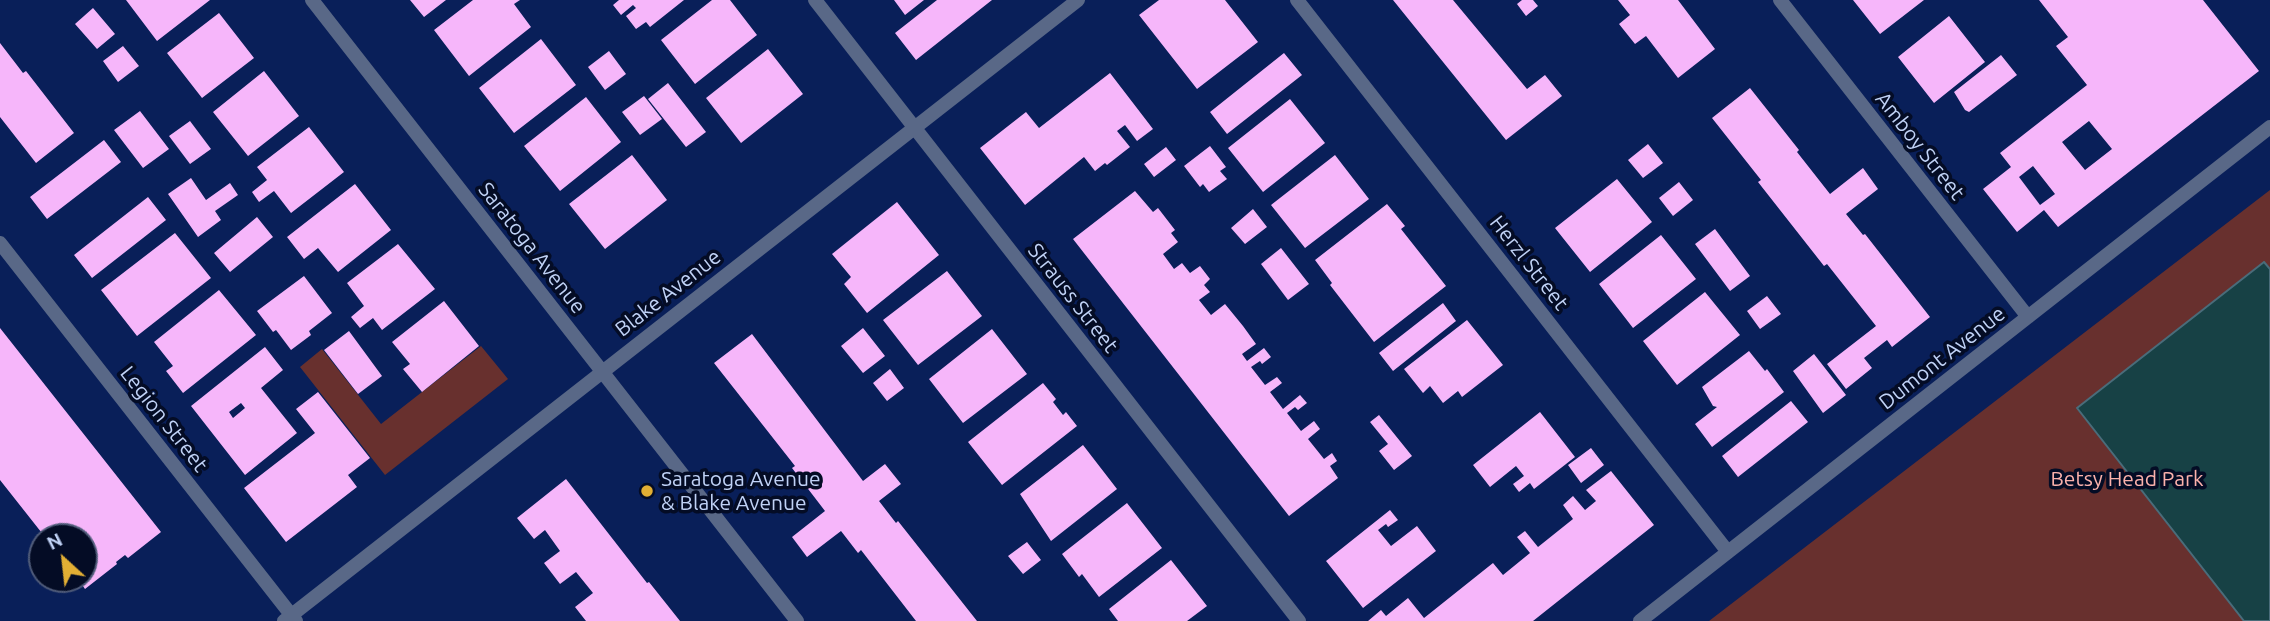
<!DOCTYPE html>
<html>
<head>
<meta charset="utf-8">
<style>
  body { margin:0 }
  #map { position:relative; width:2270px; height:621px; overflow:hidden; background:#091f59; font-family:Ubuntu,sans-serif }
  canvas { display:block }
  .north { position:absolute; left:28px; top:523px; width:70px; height:70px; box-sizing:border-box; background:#040c25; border:2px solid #4f5b79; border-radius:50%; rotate:333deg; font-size:19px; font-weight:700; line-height:28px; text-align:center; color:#c0d2f6 }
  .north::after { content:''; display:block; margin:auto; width:24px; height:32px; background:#e2af34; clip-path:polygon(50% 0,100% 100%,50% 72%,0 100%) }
</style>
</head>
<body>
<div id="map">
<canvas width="2270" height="621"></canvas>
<div class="north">N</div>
</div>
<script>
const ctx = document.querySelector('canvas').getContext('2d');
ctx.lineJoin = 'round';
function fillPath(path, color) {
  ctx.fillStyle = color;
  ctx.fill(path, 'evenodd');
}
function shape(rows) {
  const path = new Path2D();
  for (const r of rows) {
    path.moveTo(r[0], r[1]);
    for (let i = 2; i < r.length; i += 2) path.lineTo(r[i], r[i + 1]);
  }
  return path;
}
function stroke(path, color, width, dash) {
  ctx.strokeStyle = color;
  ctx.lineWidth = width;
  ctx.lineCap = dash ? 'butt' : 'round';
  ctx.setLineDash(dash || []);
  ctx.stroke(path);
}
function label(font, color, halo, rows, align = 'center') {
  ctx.font = font + ' Ubuntu,sans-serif';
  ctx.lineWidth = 7;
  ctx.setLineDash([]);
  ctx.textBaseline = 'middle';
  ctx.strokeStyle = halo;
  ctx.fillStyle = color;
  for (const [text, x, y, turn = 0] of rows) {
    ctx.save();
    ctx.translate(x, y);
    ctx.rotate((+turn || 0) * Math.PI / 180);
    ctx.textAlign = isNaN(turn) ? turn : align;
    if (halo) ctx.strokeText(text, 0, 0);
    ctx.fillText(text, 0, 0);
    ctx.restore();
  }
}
const green = shape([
  [2270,190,2270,621,1709,621],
  [481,346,508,379,385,475,300,367,322,349,381,424]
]);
const water = shape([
  [2264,262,2270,269,2270,621,2244,621,2077,408,2264,262]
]);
const building = shape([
  [126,0,210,0,157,41],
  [410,0,446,0,424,17],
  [473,0,520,0,514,4,531,27,469,76,434,30],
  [619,0,684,0,650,27,646,22,636,29,626,16,636,8,633,5,621,15,613,5],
  [712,0,730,0,757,35,695,84,661,40],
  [894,0,924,0,905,15],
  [937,0,992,0,916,60,895,33],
  [1159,0,1225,0,1258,42,1197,89,1139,15],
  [1393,0,1453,0,1527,89,1545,75,1562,96,1506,140],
  [1522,0,1533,0,1538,6,1526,16,1517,4],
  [1618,0,1678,0,1715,49,1678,78,1646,36,1635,44,1619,24,1630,15],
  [1853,0,1924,0,1880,34],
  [2039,0,2203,0,2259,71,2058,227,2044,210,2017,232,1983,189,2011,167,2000,153,2087,85,2056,46,2068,37],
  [2089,121,2112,149,2085,170,2062,142],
  [2033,166,2055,194,2040,205,2019,177],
  [93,8,115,34,97,49,75,24],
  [219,13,254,58,202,98,167,53],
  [1949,16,1985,62,1934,103,1898,57],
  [541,39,576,85,514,133,479,88],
  [0,43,23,73,26,71,74,133,36,163,0,117],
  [123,46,139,66,118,82,103,61],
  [768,49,803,94,741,143,706,98],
  [609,51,626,74,605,90,588,67],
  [1284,53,1302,75,1227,134,1210,112],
  [2001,55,2017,75,1969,112,1965,110,1954,92],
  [264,71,299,116,248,156,213,112],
  [1110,73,1153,129,1137,141,1125,125,1117,131,1130,147,1107,165,1105,163,1095,171,1084,157,1025,205,980,148,1026,112,1039,128],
  [668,83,706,132,686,147,648,99],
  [1750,88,1799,150,1797,152,1830,194,1863,168,1878,189,1846,214,1863,235,1865,234,1930,317,1892,347,1887,340,1864,358,1872,368,1846,389,1827,364,1876,326,1827,264,1824,266,1758,182,1761,180,1712,118],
  [644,96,662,119,640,135,622,112],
  [586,97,621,142,560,191,524,146],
  [1290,99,1325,143,1263,192,1228,148],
  [140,111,169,149,143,168,114,130],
  [190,121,211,149,190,164,169,136],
  [309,127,344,172,291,213,274,191,259,202,252,192,267,180,257,167],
  [104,140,121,162,47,219,30,197],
  [1648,144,1663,163,1643,178,1628,160],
  [1210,146,1226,167,1220,171,1227,179,1209,192,1203,184,1200,187,1184,166],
  [1166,147,1176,160,1154,177,1144,164],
  [632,155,667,200,605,249,569,204],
  [1335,155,1369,199,1305,248,1271,205],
  [191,178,206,200,230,183,238,195,215,211,221,220,198,237,168,194],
  [1617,179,1652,222,1590,272,1555,228],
  [1679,182,1693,200,1673,216,1659,198],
  [355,184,391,230,338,272,318,248,304,259,287,237],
  [1135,191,1153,212,1158,208,1175,230,1171,233,1178,242,1163,254,1174,269,1182,263,1190,273,1200,266,1210,279,1204,285,1210,292,1199,300,1211,315,1225,304,1243,326,1256,344,1242,354,1247,361,1264,348,1271,357,1262,364,1260,361,1251,367,1265,385,1277,377,1282,383,1270,392,1283,409,1300,395,1307,403,1298,410,1295,407,1287,413,1301,431,1314,421,1320,429,1308,439,1324,459,1332,453,1337,461,1330,466,1338,478,1289,516,1073,239],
  [148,197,166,220,92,278,74,255],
  [897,202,939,255,867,313,844,284,851,277,832,254],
  [1387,204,1405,226,1401,229,1446,286,1374,342,1330,285,1332,283,1315,260],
  [1253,209,1267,227,1245,244,1231,228],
  [257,217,273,237,230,272,214,253],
  [1715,229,1750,276,1730,291,1695,244],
  [175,233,211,278,137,336,101,290],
  [1661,235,1696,279,1633,328,1599,284],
  [398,244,435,289,382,330,373,318,360,328,351,317,364,306,347,283],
  [1281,248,1309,284,1288,300,1261,264],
  [947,271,982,316,918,365,883,320],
  [304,276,332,313,309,331,311,335,291,350,276,330,273,332,257,311],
  [219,290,256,335,183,393,166,371,173,366,154,342],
  [1705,292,1740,335,1677,385,1643,341],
  [1767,296,1781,314,1760,329,1747,311],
  [444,301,479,346,422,392,403,369,410,364,392,342],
  [1443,303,1456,321,1393,371,1379,353],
  [1467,320,1503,365,1462,397,1458,391,1443,403,1430,386,1423,393,1404,369],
  [0,328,161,532,128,558,125,555,116,562,117,564,85,589,78,579,84,579,84,537,45,537,0,480],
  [863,328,885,356,863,373,841,346],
  [992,329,1027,374,963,423,929,379],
  [349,331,382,376,358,394,324,350],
  [752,334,863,481,885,464,901,484,879,501,896,523,898,521,977,621,916,621,861,550,858,553,841,531,807,557,792,537,825,511,792,468,795,466,714,363],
  [265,347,283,370,261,388,297,433,245,475,191,406],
  [241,403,245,408,233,418,229,412],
  [1749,351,1765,371,1767,369,1784,392,1712,447,1695,424,1717,407,1713,406,1702,387],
  [1814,354,1846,395,1823,413,1793,371],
  [890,369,904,388,887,401,873,383],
  [1043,383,1056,399,1053,402,1063,415,1066,412,1077,426,1002,485,968,442],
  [318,392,370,458,348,475,357,487,286,542,244,488,315,433,296,409],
  [1791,401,1808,422,1738,477,1722,456],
  [1540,412,1575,457,1534,489,1530,483,1519,492,1513,484,1524,476,1516,466,1490,487,1473,465],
  [1379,415,1412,456,1394,470,1379,451,1388,444,1370,422],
  [1083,445,1117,489,1051,541,1020,494],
  [1591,448,1604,465,1581,483,1568,465],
  [1611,471,1654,525,1533,621,1368,621,1381,610,1386,616,1408,598,1424,618,1493,563,1503,575,1530,553,1517,537,1525,531,1538,547,1573,519,1563,505,1573,496,1585,510,1596,501,1586,490],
  [566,479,647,583,649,582,680,621,586,621,575,607,593,593,576,572,560,584,544,563,560,551,545,530,534,539,517,518],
  [1127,503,1162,548,1099,597,1082,574,1079,577,1062,554],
  [1390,510,1398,520,1388,527,1386,524,1378,530,1391,546,1417,526,1436,551,1363,608,1326,561],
  [1027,542,1041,560,1023,574,1008,556],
  [1171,560,1207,606,1187,621,1118,621,1109,609]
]);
const street = shape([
  [312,0,797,621],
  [815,0,1299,621],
  [1297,0,1728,552],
  [1780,0,2028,317],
  [0,243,296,621],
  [284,621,1078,0],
  [1640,621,2270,127]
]);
const markers = [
  [647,491,7,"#e2af34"]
];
const streetNames = [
  ["Amboy Street",1920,146,52],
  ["Saratoga Avenue",532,248,52],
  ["Herzl Street",1529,263,52],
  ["Blake Avenue",668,293,-38],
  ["Strauss Street",1073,298,52],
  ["Dumont Avenue",1942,358,-38],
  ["Legion Street",164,419,52]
];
const poiNames = [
  ["Saratoga Avenue",661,479],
  ["& Blake Avenue",661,503]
];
const parkNames = [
  ["Betsy Head Park",2127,479]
];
fillPath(green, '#68302e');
fillPath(water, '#174145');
stroke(water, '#4a6c7a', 2);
fillPath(building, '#f6b6fa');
stroke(street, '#596887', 14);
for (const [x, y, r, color] of markers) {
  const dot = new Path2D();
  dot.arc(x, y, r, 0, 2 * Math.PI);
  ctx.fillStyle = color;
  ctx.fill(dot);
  stroke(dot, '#040c25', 2.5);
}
label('21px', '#c0d2f6', '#040c25', streetNames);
label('21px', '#c0d2f6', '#040c25', poiNames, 'left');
label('21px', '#fcb2ac', '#040c25', parkNames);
</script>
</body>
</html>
